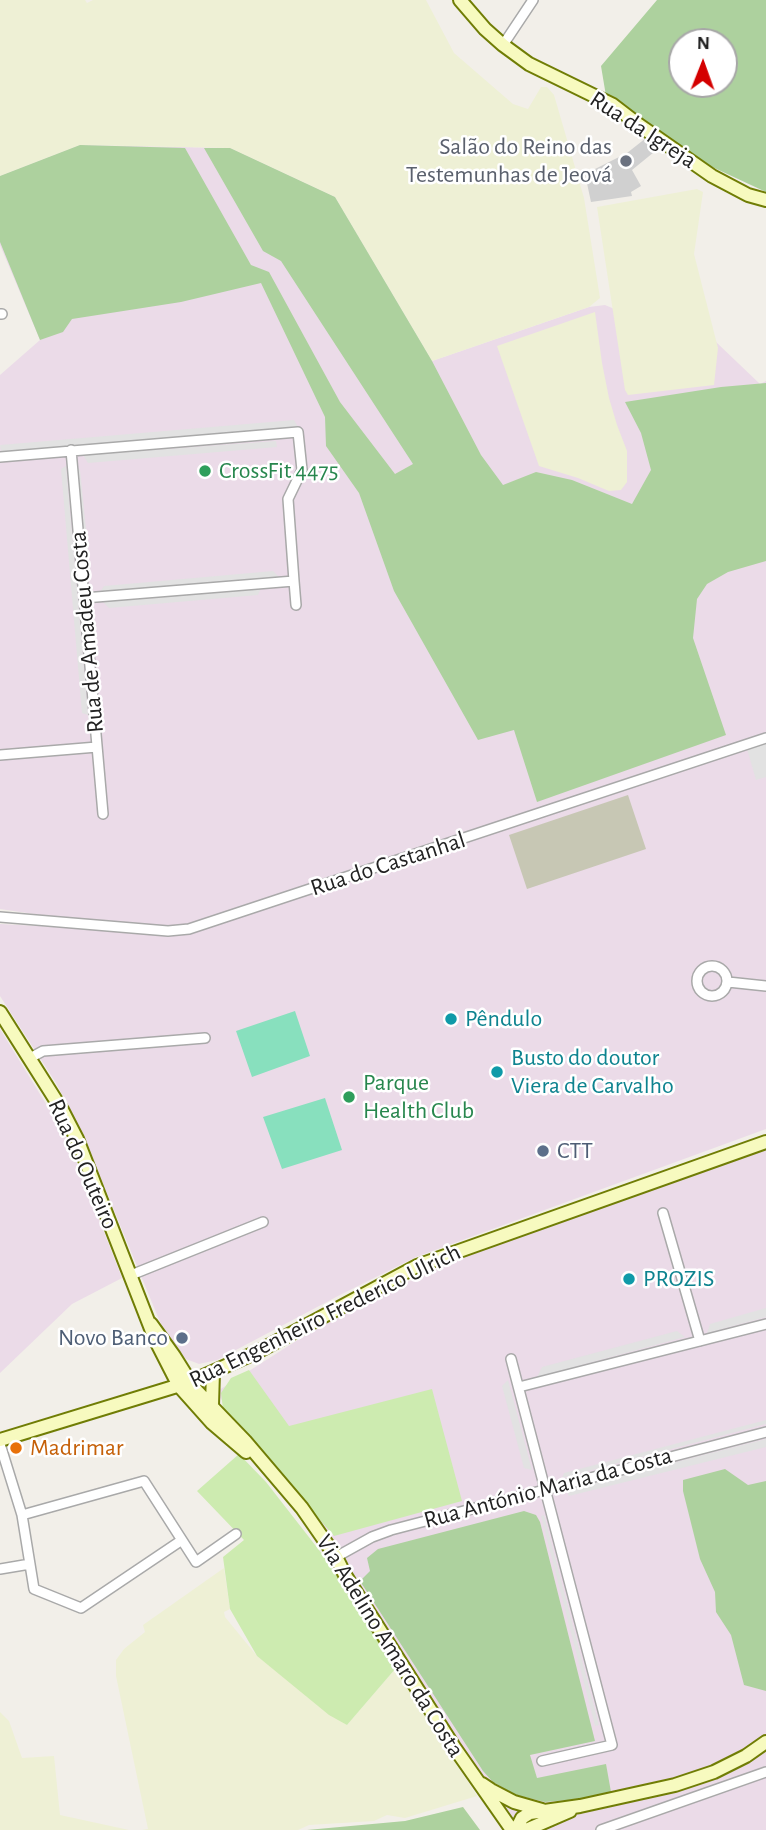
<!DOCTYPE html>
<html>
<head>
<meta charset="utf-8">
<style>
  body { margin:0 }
  #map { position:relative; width:766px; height:1830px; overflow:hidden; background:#f2efe9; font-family:"Alegreya Sans",sans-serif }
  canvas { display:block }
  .north { position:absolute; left:668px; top:28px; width:70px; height:70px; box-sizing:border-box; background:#fff; border:2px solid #a7a7a7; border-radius:50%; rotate:1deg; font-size:19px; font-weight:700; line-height:28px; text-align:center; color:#222 }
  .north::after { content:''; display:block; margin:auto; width:24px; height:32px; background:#d40000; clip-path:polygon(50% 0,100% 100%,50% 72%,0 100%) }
</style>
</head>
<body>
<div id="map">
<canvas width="766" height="1830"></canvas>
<div class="north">N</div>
</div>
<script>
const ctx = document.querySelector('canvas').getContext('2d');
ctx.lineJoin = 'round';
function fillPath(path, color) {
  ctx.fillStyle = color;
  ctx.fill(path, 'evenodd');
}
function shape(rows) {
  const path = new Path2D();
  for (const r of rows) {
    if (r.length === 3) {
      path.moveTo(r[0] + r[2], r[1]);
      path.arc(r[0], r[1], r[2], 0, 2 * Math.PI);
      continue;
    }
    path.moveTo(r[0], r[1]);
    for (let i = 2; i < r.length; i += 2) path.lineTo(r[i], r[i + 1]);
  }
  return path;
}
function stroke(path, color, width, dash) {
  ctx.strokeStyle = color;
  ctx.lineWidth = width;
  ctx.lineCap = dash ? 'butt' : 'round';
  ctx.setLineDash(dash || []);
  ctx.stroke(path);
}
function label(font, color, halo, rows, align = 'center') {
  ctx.font = font + ' "Alegreya Sans",sans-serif';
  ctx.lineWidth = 5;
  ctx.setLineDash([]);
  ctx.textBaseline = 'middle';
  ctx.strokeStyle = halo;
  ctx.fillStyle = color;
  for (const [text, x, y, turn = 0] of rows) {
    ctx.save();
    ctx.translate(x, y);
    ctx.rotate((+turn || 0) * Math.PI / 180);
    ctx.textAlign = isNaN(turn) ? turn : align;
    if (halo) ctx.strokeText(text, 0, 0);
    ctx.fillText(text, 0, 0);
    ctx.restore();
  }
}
const industrial = shape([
  [80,145,230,148,335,197,432,361,589,307,605,305,648,323,694,321,760,384,766,381,766,1129,416,1257,338,1296,217,1360,199,1364,186,1359,173,1345,160,1322,81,1130,56,1083,0,996,0,924,156,932,0,909,0,375,40,340,0,245,0,176],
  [0,1029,67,1138,122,1278,72,1304,0,1373],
  [766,1150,766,1830,515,1830,461,1753,396,1668,263,1458,216,1392,337,1315,398,1286,492,1245]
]);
const religious = shape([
  [646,138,659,148,632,170,641,186,631,192,632,196,591,202,585,174,627,153]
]);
const construction = shape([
  [628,795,646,849,527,889,509,835]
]);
const farmland = shape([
  [0,0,85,0,87,3,93,0,426,0,454,53,513,104,528,109,541,87,547,87,554,95,584,198,600,298,589,307,432,361,335,197,230,148,80,145,0,176],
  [697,189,703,192,694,254,718,348,714,385,628,395,625,390,597,207],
  [595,312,602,363,609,398,617,425,627,451,627,482,621,490,609,491,578,478,539,466,497,346],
  [224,1568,230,1609,224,1612,225,1617,257,1656,347,1725,396,1668,477,1796,405,1818,387,1815,374,1821,309,1825,298,1830,142,1830,148,1829,116,1676,116,1660,124,1649,145,1632,143,1625],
  [0,1712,9,1721,22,1758,54,1756,60,1815,129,1830,0,1830]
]);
const grass = shape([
  [249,1370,289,1426,432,1389,462,1501,334,1536,223,1409,221,1393,231,1378],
  [239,1454,266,1482,326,1559,396,1668,347,1725,329,1715,257,1656,230,1609,223,1557,244,1540,197,1491]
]);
const forest = shape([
  [657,0,766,0,766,192,708,165,606,96,601,66],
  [682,42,724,42,724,84,682,84],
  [80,145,185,148,251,265,269,272,340,402,395,474,413,464,281,261,263,251,204,148,230,148,335,197,432,361,481,455,503,485,536,472,572,480,632,504,651,470,641,433,625,402,721,387,766,383,766,561,728,572,707,584,697,599,693,638,726,735,537,802,514,730,478,740,394,591,359,493,326,446,325,417,261,283,181,302,72,319,63,332,40,340,0,242,0,176],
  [725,1469,748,1485,766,1481,766,1691,744,1685,731,1635,716,1612,715,1592,700,1559,683,1491,683,1480],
  [524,1511,536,1515,540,1522,595,1741,530,1755,537,1778,606,1764,611,1792,579,1799,545,1802,516,1795,493,1782,483,1771,360,1581,370,1571,367,1558,378,1549],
  [463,1807,480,1830,307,1830,405,1821]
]);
const pitch = shape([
  [295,1011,310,1056,252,1077,236,1031],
  [325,1098,342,1150,282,1169,263,1117]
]);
const parking = shape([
  [294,420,298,427,1,452,0,445],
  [276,441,277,447,88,463,83,455],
  [66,466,88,715,82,713,61,469],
  [76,466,80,470,91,578,87,583],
  [273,571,279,577,100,592,104,586],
  [261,588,258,595,109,608,102,601],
  [766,742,766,777,756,780,747,749],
  [766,1308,766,1317,707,1333,710,1324],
  [677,1331,685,1337,537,1377,542,1367],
  [508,1380,532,1470,524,1468,502,1386],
  [766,1420,766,1424,562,1478,564,1473],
  [766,1439,766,1447,569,1496,566,1490],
  [544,1515,599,1725,595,1726,541,1516]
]);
const street = shape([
  [503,45,533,0],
  [0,314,2,314],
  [71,450,103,814],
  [0,457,298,432,302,470,288,499,294,581],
  [84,598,294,581,296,605],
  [0,755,97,747],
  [0,917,168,931,189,929,766,738],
  [712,981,15],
  [728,982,766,986],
  [30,1058,43,1051,205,1038],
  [663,1213,700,1341],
  [131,1275,263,1222],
  [511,1359,612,1745,542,1761],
  [519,1387,766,1324],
  [0,1444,22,1515,34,1589,81,1608,182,1540],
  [22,1515,144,1481,196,1562,236,1534],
  [336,1557,372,1537,391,1530,766,1432],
  [0,1569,30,1564],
  [601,1830,766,1772]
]);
const secondary = shape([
  [460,0,485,29,503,45,529,64,613,105,639,125,712,176,748,195,766,200],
  [0,1012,62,1110,77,1139,155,1339,179,1386,212,1423,246,1452],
  [151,1324,174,1356,194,1388,245,1441,302,1508,336,1557,345,1575,454,1747,512,1830],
  [212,1405,213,1372],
  [0,1440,190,1382,257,1352,417,1266,766,1142],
  [482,1784,491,1790,514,1802,542,1810],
  [516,1830,522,1818,530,1813,580,1806,675,1785,714,1772,746,1756,766,1742],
  [526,1830,570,1811]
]);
const markers = [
  [626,161,7,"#6b7280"],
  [205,471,7,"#2e9e5b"],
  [451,1019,7,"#0f9aa8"],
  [497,1072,7,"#0f9aa8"],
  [349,1097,7,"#2e9e5b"],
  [543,1151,7,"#5c6f8a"],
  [629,1279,7,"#0f9aa8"],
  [182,1338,7,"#5c6f8a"],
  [16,1448,7,"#e8710a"]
];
const streetNames = [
  ["Rua da Igreja",643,130,33],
  ["Rua de Amadeu Costa",87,632,-95],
  ["Rua do Castanhal",388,864,-18],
  ["Rua do Outeiro",83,1164,66],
  ["Rua Engenheiro Frederico Ulrich",325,1316,-26],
  ["Rua António Maria da Costa",548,1488,-15],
  ["Via Adelino Amaro da Costa",390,1646,58]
];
const worshipNames = [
  ["Salão do Reino das",612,147],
  ["Testemunhas de Jeová",612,175]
];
const leisureNames = [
  ["CrossFit 4475",219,471],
  ["Parque",363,1083],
  ["Health Club",363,1111]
];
const cultureNames = [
  ["Pêndulo",465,1019],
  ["Busto do doutor",511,1058],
  ["Viera de Carvalho",511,1086],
  ["PROZIS",643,1279]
];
const serviceNames = [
  ["CTT",557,1151],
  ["Novo Banco",168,1338,"right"]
];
const foodNames = [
  ["Madrimar",30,1448]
];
fillPath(industrial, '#ebdbe8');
fillPath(religious, '#d0d0d0');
fillPath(construction, '#c7c7b4');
fillPath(farmland, '#eef0d5');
fillPath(grass, '#cdebb0');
fillPath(forest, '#add19e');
fillPath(pitch, '#88e0be');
fillPath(parking, '#e2e2e2');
stroke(street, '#a9a9a9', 12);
stroke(secondary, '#707d05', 16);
stroke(street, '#fff', 9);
stroke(secondary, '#f7fabf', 12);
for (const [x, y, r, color] of markers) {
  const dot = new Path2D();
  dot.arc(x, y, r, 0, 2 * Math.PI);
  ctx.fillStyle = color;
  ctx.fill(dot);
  stroke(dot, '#fff', 2.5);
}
label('24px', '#222', '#fff', streetNames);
label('24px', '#5b616d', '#fff', worshipNames, 'right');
label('24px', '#27864d', '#fff', leisureNames, 'left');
label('24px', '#0d838f', '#fff', cultureNames, 'left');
label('24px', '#4e5e75', '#fff', serviceNames, 'left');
label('24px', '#c56008', '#fff', foodNames, 'left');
</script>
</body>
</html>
